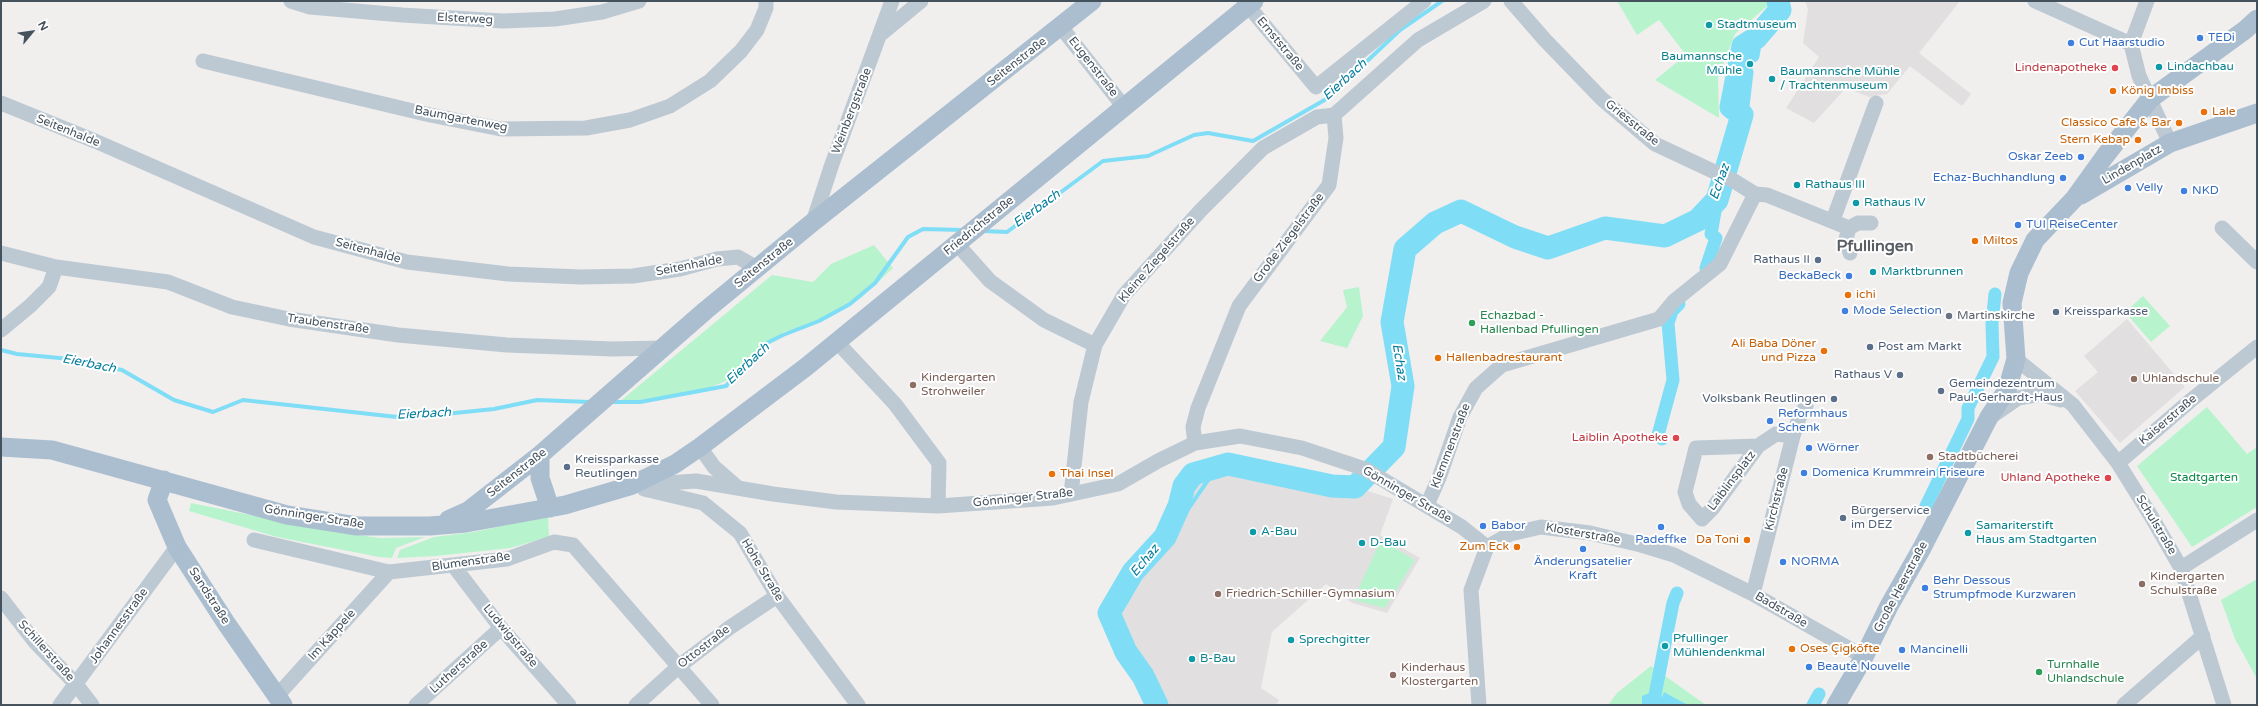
<!DOCTYPE html>
<html>
<head>
<meta charset="utf-8">
<style>
  body { margin:0 }
  #map { position:relative; width:2258px; height:706px; overflow:hidden; background:#f1eeee; font-family:"Varela Round",sans-serif }
  canvas { display:block }
  .frame { position:absolute; inset:0; border:2px solid #44525e; pointer-events:none }
  .north { position:absolute; left:12px; top:12px; width:40px; height:40px; -webkit-text-stroke:3px #fff; paint-order:stroke; rotate:61deg; font-size:11px; font-weight:700; line-height:16px; text-align:center; color:#44525e }
  .north::after { content:''; display:block; margin:auto; width:14px; height:18px; background:#44525e; clip-path:polygon(50% 0,100% 100%,50% 72%,0 100%) }
</style>
</head>
<body>
<div id="map">
<canvas width="2258" height="706"></canvas>
<div class="frame"></div>
<div class="north">N</div>
</div>
<script>
const ctx = document.querySelector('canvas').getContext('2d');
ctx.lineJoin = 'round';
function fillPath(path, color) {
  ctx.fillStyle = color;
  ctx.fill(path, 'evenodd');
}
function shape(rows) {
  const path = new Path2D();
  for (const r of rows) {
    path.moveTo(r[0], r[1]);
    for (let i = 2; i < r.length; i += 2) path.lineTo(r[i], r[i + 1]);
  }
  return path;
}
function stroke(path, color, width, dash) {
  ctx.strokeStyle = color;
  ctx.lineWidth = width;
  ctx.lineCap = dash ? 'butt' : 'round';
  ctx.setLineDash(dash || []);
  ctx.stroke(path);
}
function label(font, color, halo, rows, align = 'center') {
  ctx.font = font + ' "Varela Round",sans-serif';
  ctx.lineWidth = 4;
  ctx.setLineDash([]);
  ctx.textBaseline = 'middle';
  ctx.strokeStyle = halo;
  ctx.fillStyle = color;
  for (const [text, x, y, turn = 0] of rows) {
    ctx.save();
    ctx.translate(x, y);
    ctx.rotate((+turn || 0) * Math.PI / 180);
    ctx.textAlign = isNaN(turn) ? turn : align;
    if (halo) ctx.strokeText(text, 0, 0);
    ctx.fillText(text, 0, 0);
    ctx.restore();
  }
}
const education = shape([
  [1805,1,1960,1,1919,53,1971,94,1962,106,1910,66,1887,94,1869,97,1846,88,1814,123,1786,108,1819,57,1803,43,1808,9],
  [2127,319,2185,387,2120,443,2075,391,2098,372,2084,356],
  [1228,464,1332,486,1355,487,1393,499,1380,535,1420,558,1387,613,1352,603,1326,584,1272,632,1261,688,1279,700,1276,705,1157,705,1143,676,1126,652,1109,613,1133,572,1165,537,1179,506,1184,486,1193,474]
]);
const green = shape([
  [1617,1,1770,1,1772,2,1735,34,1718,78,1719,118,1655,80,1686,55,1659,20,1637,35],
  [874,245,893,268,861,298,819,323,784,332,751,358,728,380,702,391,618,403,772,275,813,282,831,264],
  [1359,287,1363,316,1347,348,1320,341,1347,307,1343,290],
  [2143,296,2170,326,2151,342,2125,312],
  [2207,407,2247,454,2257,447,2257,507,2192,547,2137,466],
  [191,503,335,532,380,538,425,537,396,548,392,558,379,557,277,537,189,511],
  [548,516,549,537,510,548,436,556,397,558,400,550,434,537,474,532],
  [1381,540,1415,560,1385,608,1353,600],
  [2257,579,2257,679,2235,639,2221,600],
  [1651,666,1706,705,1608,705,1617,693]
]);
const water = shape([
  [1664,692,1682,702,1689,705,1642,705,1642,696,1650,693,1662,697]
]);
const stream = shape([
  [1775,1,1780,10],
  [983,231,1007,232,1103,161,1148,156,1194,135,1208,133,1253,141,1328,98,1400,30,1442,1],
  [1,350,17,354,70,359,122,370,174,400,213,412,243,400,406,418,494,409,537,400,590,402],
  [611,402,640,402,726,386,767,343,783,335,819,321,850,304,875,283,908,237,923,229,963,230],
  [1174,516,1186,512,1217,467]
]);
const canal = shape([
  [1753,56,1756,38],
  [1742,115,1747,72],
  [1706,268,1716,238,1711,234,1717,200],
  [1662,439,1658,435,1673,380,1668,323,1672,311,1679,304],
  [1926,506,1968,419,1968,408,1993,357,1992,323,1995,294],
  [1653,705,1673,603,1677,593],
  [1813,705,1819,694]
]);
const river = shape([
  [1157,705,1143,676,1126,652,1109,613,1133,572,1165,537,1179,506,1184,486,1193,474,1228,464,1332,486,1355,487,1394,447,1403,386,1392,322,1405,249,1435,223,1461,211,1515,237,1548,248,1605,228,1665,236,1698,220,1717,200,1742,115,1731,107,1743,46,1756,38,1780,10,1778,1]
]);
const minor = shape([
  [291,1,310,7,402,15,503,21,555,19,602,12,639,1],
  [1244,1,1316,87,1424,1],
  [1511,1,1545,40,1602,99,1655,144,1734,181,1755,194,1767,195,1849,228,1858,223,1871,223],
  [2035,1,2131,44],
  [1061,27,1124,107],
  [881,34,921,1],
  [2131,44,2139,76,2170,143],
  [2131,44,2147,1],
  [203,61,430,115,501,129,586,128,630,120,670,106,710,81,741,51,757,30,766,8,766,1],
  [1,103,95,141,314,237,407,262,508,274,581,277,633,276,680,269,717,259,738,257,757,268],
  [1334,115,1418,40,1484,1],
  [1833,220,1876,103],
  [813,222,832,164,892,1],
  [1849,228,1846,239,1850,253],
  [2222,228,2257,262],
  [957,244,990,281,1044,320,1095,345],
  [1,253,56,267,168,282,232,307,289,319,398,335,507,345,613,349,662,348],
  [1,330,30,306,49,287,56,267],
  [837,342,895,404,939,463,938,506],
  [2016,359,2073,405,2118,463,2151,516,2181,568,2224,705],
  [1992,416,2018,398,2041,394,2061,400],
  [1195,443,1193,427,1198,408,1239,306,1329,185,1336,138,1334,115],
  [1758,446,1696,448,1685,492,1689,504,1702,519,1712,509,1758,446,1776,434,1793,436],
  [700,447,714,467,737,487],
  [2118,463,2190,401,2257,347],
  [637,485,696,481,773,494,836,502,938,506,1053,498,1118,484,1158,461,1195,443,1240,436,1302,448,1365,469,1462,527,1487,547],
  [644,489,703,503,740,533,777,596,858,705],
  [1071,494,1081,402,1095,345,1124,295,1201,210,1263,148,1317,117,1334,115],
  [1427,505,1439,478,1460,417,1476,388,1502,365,1659,319,1674,301,1720,264,1755,194],
  [254,540,389,572,507,559,554,542,573,545,712,705],
  [453,565,501,628,569,705],
  [2181,568,2257,520],
  [1753,594,1793,436,1799,418,1806,406],
  [1,598,35,642,76,684,92,705],
  [276,697,389,572],
  [60,705,177,547],
  [416,705,501,628],
  [636,705,678,667,729,628,777,596],
  [1479,705,1471,590,1487,547,1510,534,1541,527,1590,533,1641,545,1674,555,1753,594,1864,657],
  [2124,705,2203,636]
]);
const major = shape([
  [2081,195,2170,143,2257,113],
  [1,447,52,450,287,515,357,526,430,526,466,523,565,505,630,486,675,464,700,447,806,367,1254,1],
  [540,455,540,478,550,508],
  [164,480,157,500,177,547,226,623,283,705],
  [448,520,468,511,540,455,706,310,813,222,1092,1],
  [1836,705,1864,657,1889,606,1922,548,1989,417,2007,390,2016,359,2012,303,2019,273,2035,240,2074,199,2105,156,2150,99,2245,30,2257,19]
]);
const markers = [
  [1709,25,4,"#0f9aa8"],
  [2200,38,4,"#3f7fe0"],
  [2071,43,4,"#3f7fe0"],
  [1750,64,4,"#0f9aa8"],
  [2159,67,4,"#0f9aa8"],
  [2115,68,4,"#e0444e"],
  [1772,79,4,"#0f9aa8"],
  [2113,91,4,"#e8710a"],
  [2204,112,4,"#e8710a"],
  [2179,123,4,"#e8710a"],
  [2138,140,4,"#e8710a"],
  [2081,157,4,"#3f7fe0"],
  [2063,178,4,"#3f7fe0"],
  [1797,185,4,"#0f9aa8"],
  [2128,188,4,"#3f7fe0"],
  [2184,191,4,"#3f7fe0"],
  [1856,203,4,"#0f9aa8"],
  [2018,225,4,"#3f7fe0"],
  [1975,241,4,"#e8710a"],
  [1818,260,4,"#5c6f8a"],
  [1873,272,4,"#0f9aa8"],
  [1849,276,4,"#3f7fe0"],
  [1848,295,4,"#e8710a"],
  [1845,311,4,"#3f7fe0"],
  [2056,312,4,"#5c6f8a"],
  [1949,316,4,"#6b7280"],
  [1472,323,4,"#2e9e5b"],
  [1870,347,4,"#5c6f8a"],
  [1824,351,4,"#e8710a"],
  [1438,358,4,"#e8710a"],
  [1900,375,4,"#5c6f8a"],
  [2134,379,4,"#8d6e63"],
  [913,385,4,"#8d6e63"],
  [1941,391,4,"#5c6f8a"],
  [1834,399,4,"#5c6f8a"],
  [1770,421,4,"#3f7fe0"],
  [1676,438,4,"#e0444e"],
  [1809,448,4,"#3f7fe0"],
  [1930,457,4,"#8d6e63"],
  [567,467,4,"#5c6f8a"],
  [1804,473,4,"#3f7fe0"],
  [1052,474,4,"#e8710a"],
  [2108,478,4,"#e0444e"],
  [1843,518,4,"#5c6f8a"],
  [1483,526,4,"#3f7fe0"],
  [1661,527,4,"#3f7fe0"],
  [1253,532,4,"#0f9aa8"],
  [1968,533,4,"#0f9aa8"],
  [1747,540,4,"#e8710a"],
  [1362,543,4,"#0f9aa8"],
  [1517,547,4,"#e8710a"],
  [1583,549,4,"#3f7fe0"],
  [1783,562,4,"#3f7fe0"],
  [2142,584,4,"#8d6e63"],
  [1925,588,4,"#3f7fe0"],
  [1218,594,4,"#8d6e63"],
  [1291,640,4,"#0f9aa8"],
  [1665,646,4,"#0f9aa8"],
  [1792,649,4,"#e8710a"],
  [1902,650,4,"#3f7fe0"],
  [1192,659,4,"#0f9aa8"],
  [1809,667,4,"#3f7fe0"],
  [2039,672,4,"#2e9e5b"],
  [1393,675,4,"#8d6e63"]
];
const streetNames = [
  ["Elsterweg",465,19,3],
  ["Ernststraße",1280,44,50],
  ["Seitenstraße",1017,62,-38],
  ["Eugenstraße",1093,67,52],
  ["Weinbergstraße",852,111,-69],
  ["Baumgartenweg",461,119,11],
  ["Griesstraße",1632,123,39],
  ["Seitenhalde",68,131,22],
  ["Lindenplatz",2132,165,-30],
  ["Friedrichstraße",979,226,-39],
  ["Große Ziegelstraße",1289,238,-53],
  ["Seitenhalde",368,251,15],
  ["Kleine Ziegelstraße",1157,260,-49],
  ["Seitenstraße",764,263,-39],
  ["Seitenhalde",689,266,-11],
  ["Traubenstraße",328,324,8],
  ["Kaiserstraße",2168,420,-40],
  ["Klemmenstraße",1451,446,-69],
  ["Seitenstraße",517,473,-38],
  ["Laiblinsplatz",1732,481,-53],
  ["Gönninger Straße",1407,495,30],
  ["Gönninger Straße",1023,498,-6],
  ["Kirchstraße",1777,499,-76],
  ["Gönninger Straße",314,517,9],
  ["Schulstraße",2156,525,59],
  ["Klosterstraße",1583,534,10],
  ["Blumenstraße",471,562,-8],
  ["Hohe Straße",762,570,59],
  ["Große Heerstraße",1901,587,-62],
  ["Sandstraße",209,596,57],
  ["Badstraße",1781,610,30],
  ["Johannesstraße",119,626,-54],
  ["Im Käppele",332,635,-48],
  ["Ludwigstraße",510,636,50],
  ["Ottostraße",704,647,-38],
  ["Schillerstraße",46,651,48],
  ["Lutherstraße",459,667,-42]
];
const cultureNames = [
  ["Stadtmuseum",1717,25],
  ["Baumannsche",1742,57,"right"],
  ["Mühle",1742,71,"right"],
  ["Lindachbau",2167,67],
  ["Baumannsche Mühle",1780,72],
  ["/ Trachtenmuseum",1780,86],
  ["Rathaus III",1805,185],
  ["Rathaus IV",1864,203],
  ["Marktbrunnen",1881,272],
  ["Samariterstift",1976,526],
  ["Haus am Stadtgarten",1976,540],
  ["A-Bau",1261,532],
  ["D-Bau",1370,543],
  ["Pfullinger",1673,639],
  ["Mühlendenkmal",1673,653],
  ["Sprechgitter",1299,640],
  ["B-Bau",1200,659]
];
const shopNames = [
  ["TEDi",2208,38],
  ["Cut Haarstudio",2079,43],
  ["Oskar Zeeb",2073,157,"right"],
  ["Echaz-Buchhandlung",2055,178,"right"],
  ["Velly",2136,188],
  ["NKD",2192,191],
  ["TUI ReiseCenter",2026,225],
  ["BeckaBeck",1841,276,"right"],
  ["Mode Selection",1853,311],
  ["Reformhaus",1778,414],
  ["Schenk",1778,428],
  ["Wörner",1817,448],
  ["Domenica Krummrein Friseure",1812,473],
  ["Babor",1491,526],
  ["Padeffke",1661,540,"center"],
  ["Änderungsatelier",1583,562,"center"],
  ["Kraft",1583,576,"center"],
  ["NORMA",1791,562],
  ["Behr Dessous",1933,581],
  ["Strumpfmode Kurzwaren",1933,595],
  ["Mancinelli",1910,650],
  ["Beauté Nouvelle",1817,667]
];
const healthNames = [
  ["Lindenapotheke",2107,68],
  ["Laiblin Apotheke",1668,438],
  ["Uhland Apotheke",2100,478]
];
const foodNames = [
  ["König Imbiss",2121,91],
  ["Lale",2212,112],
  ["Classico Cafe & Bar",2171,123,"right"],
  ["Stern Kebap",2130,140,"right"],
  ["Miltos",1983,241],
  ["ichi",1856,295],
  ["Ali Baba Döner",1816,344,"right"],
  ["und Pizza",1816,358,"right"],
  ["Hallenbadrestaurant",1446,358],
  ["Thai Insel",1060,474],
  ["Da Toni",1739,540,"right"],
  ["Zum Eck",1509,547,"right"],
  ["Oses Çigköfte",1800,649]
];
const serviceNames = [
  ["Rathaus II",1810,260,"right"],
  ["Kreissparkasse",2064,312],
  ["Post am Markt",1878,347],
  ["Rathaus V",1892,375,"right"],
  ["Gemeindezentrum",1949,384],
  ["Paul-Gerhardt-Haus",1949,398],
  ["Volksbank Reutlingen",1826,399,"right"],
  ["Kreissparkasse",575,460],
  ["Reutlingen",575,474],
  ["Bürgerservice",1851,511],
  ["im DEZ",1851,525]
];
const leisureNames = [
  ["Echazbad -",1480,316],
  ["Hallenbad Pfullingen",1480,330],
  ["Turnhalle",2047,665],
  ["Uhlandschule",2047,679]
];
const worshipNames = [
  ["Martinskirche",1957,316]
];
const educationNames = [
  ["Kindergarten",921,378],
  ["Strohweiler",921,392],
  ["Uhlandschule",2142,379],
  ["Stadtbücherei",1938,457],
  ["Kindergarten",2150,577],
  ["Schulstraße",2150,591],
  ["Friedrich-Schiller-Gymnasium",1226,594],
  ["Kinderhaus",1401,668],
  ["Klostergarten",1401,682]
];
const parkNames = [
  ["Stadtgarten",2204,478]
];
const waterNames = [
  ["Eierbach",1345,80,-42],
  ["Echaz",1720,182,-70],
  ["Eierbach",1037,209,-36],
  ["Echaz",1399,362,81],
  ["Eierbach",89,364,11],
  ["Eierbach",748,364,-43],
  ["Eierbach",424,414,-3],
  ["Echaz",1145,561,-50]
];
const districtNames = [
  ["Pfullingen",1875,247]
];
fillPath(education, '#e2dfe0');
fillPath(green, '#b7f4ce');
fillPath(water, '#7fddf6');
stroke(stream, '#7fddf6', 4);
stroke(canal, '#7fddf6', 13);
stroke(river, '#7fddf6', 23);
stroke(minor, '#bdc9d2', 15);
stroke(major, '#aabed0', 19);
for (const [x, y, r, color] of markers) {
  const dot = new Path2D();
  dot.arc(x, y, r, 0, 2 * Math.PI);
  ctx.fillStyle = color;
  ctx.fill(dot);
  stroke(dot, '#fff', 1.5);
}
label('12px', '#44525e', '#fff', streetNames);
label('12px', '#0d838f', '#fff', cultureNames, 'left');
label('12px', '#366cbe', '#fff', shopNames, 'left');
label('12px', '#be3a42', '#fff', healthNames, 'right');
label('12px', '#c56008', '#fff', foodNames, 'left');
label('12px', '#4e5e75', '#fff', serviceNames, 'left');
label('12px', '#27864d', '#fff', leisureNames, 'left');
label('12px', '#5b616d', '#fff', worshipNames, 'left');
label('12px', '#785e54', '#fff', educationNames, 'left');
label('12px', '#0c884a', '#fff', parkNames);
label('italic 13px', '#037c9c', '#fff', waterNames);
label('bold 16px', '#5a5e64', '#fff', districtNames);
</script>
</body>
</html>
